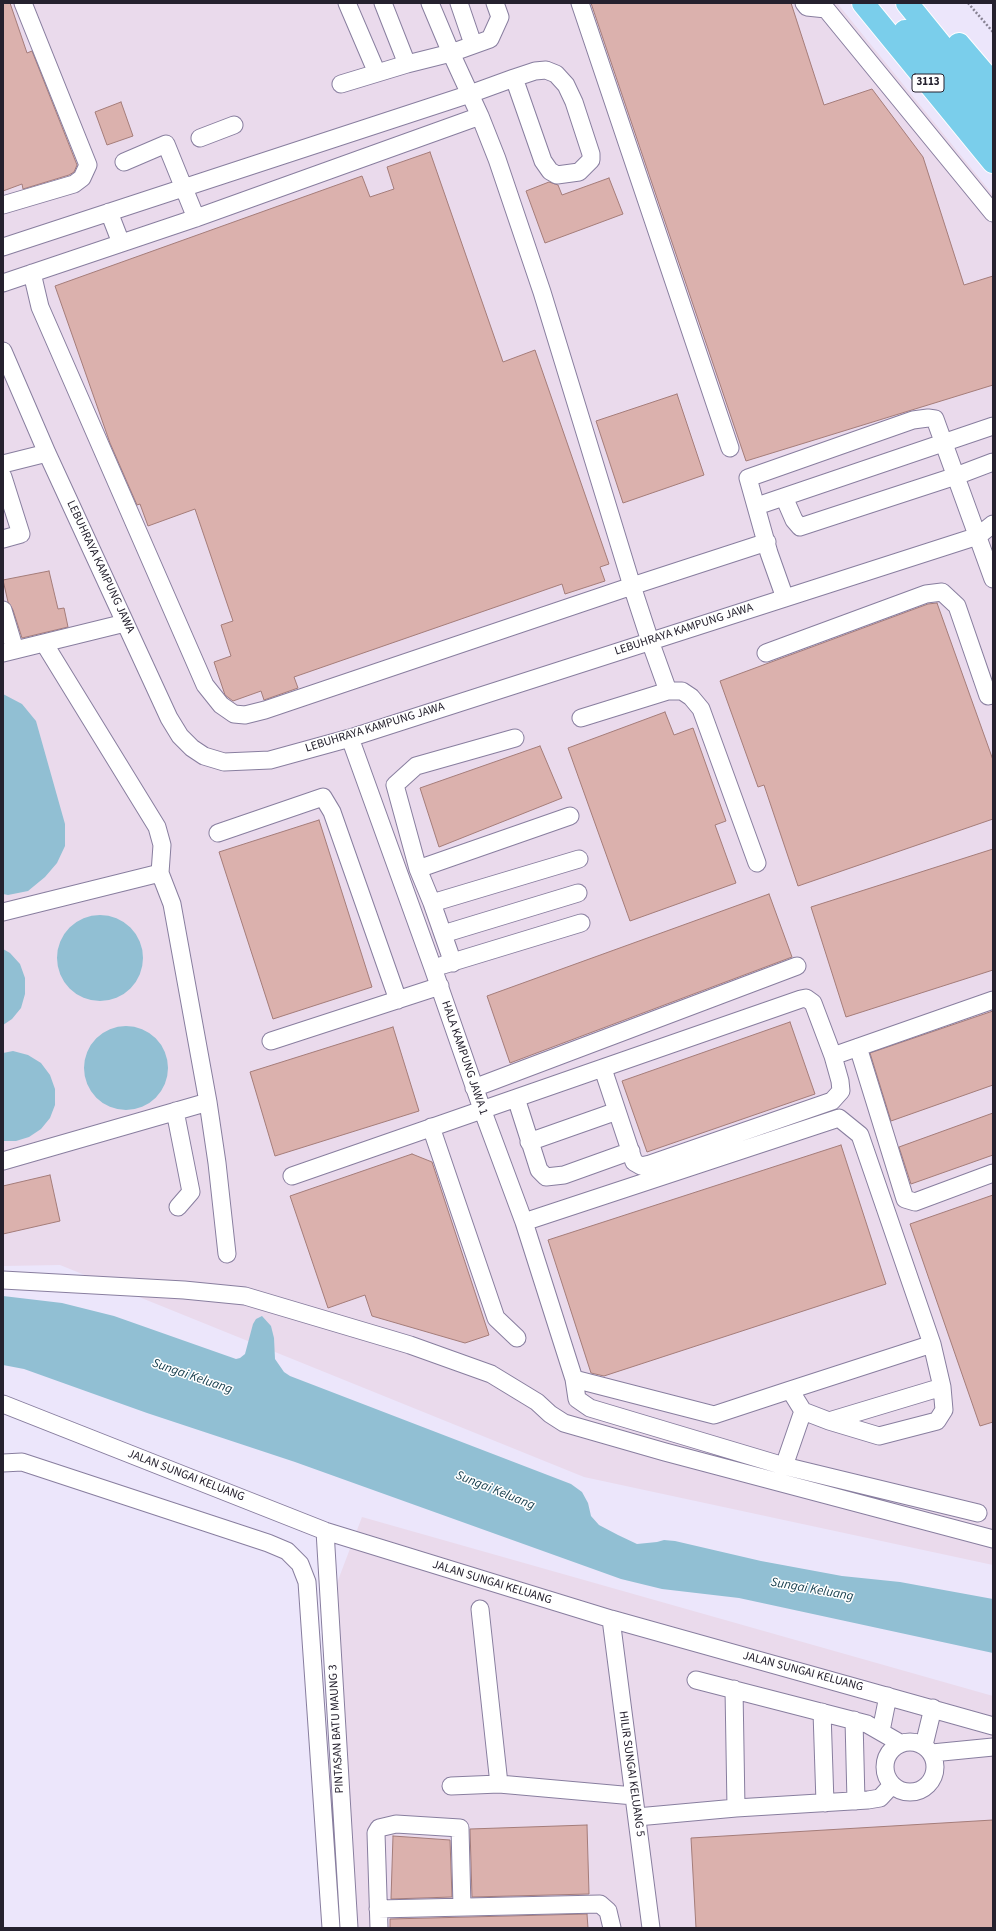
<!DOCTYPE html>
<html>
<head>
<meta charset="utf-8">
<style>
  body { margin:0 }
  #map { position:relative; width:996px; height:1931px; overflow:hidden; background:#ece6fb; font-family:"Source Sans 3",sans-serif }
  canvas { display:block }
  .frame { position:absolute; inset:0; border:4px solid #25212e; pointer-events:none }
</style>
</head>
<body>
<div id="map">
<canvas width="996" height="1931"></canvas>
<div class="frame"></div>
</div>
<script>
const ctx = document.querySelector('canvas').getContext('2d');
ctx.lineJoin = 'round';
function fillPath(path, color) {
  ctx.fillStyle = color;
  ctx.fill(path, 'evenodd');
}
function shape(rows) {
  const path = new Path2D();
  for (const r of rows) {
    if (r.length === 3) {
      path.moveTo(r[0] + r[2], r[1]);
      path.arc(r[0], r[1], r[2], 0, 2 * Math.PI);
      continue;
    }
    path.moveTo(r[0], r[1]);
    for (let i = 2; i < r.length; i += 2) path.lineTo(r[i], r[i + 1]);
  }
  return path;
}
function stroke(path, color, width, dash) {
  ctx.strokeStyle = color;
  ctx.lineWidth = width;
  ctx.lineCap = dash ? 'butt' : 'round';
  ctx.setLineDash(dash || []);
  ctx.stroke(path);
}
function label(font, color, halo, rows, align = 'center') {
  ctx.font = font + ' "Source Sans 3",sans-serif';
  ctx.lineWidth = 3;
  ctx.setLineDash([]);
  ctx.textBaseline = 'middle';
  ctx.strokeStyle = halo;
  ctx.fillStyle = color;
  for (const [text, x, y, turn = 0] of rows) {
    ctx.save();
    ctx.translate(x, y);
    ctx.rotate((+turn || 0) * Math.PI / 180);
    ctx.textAlign = isNaN(turn) ? turn : align;
    if (halo) ctx.strokeText(text, 0, 0);
    ctx.fillText(text, 0, 0);
    ctx.restore();
  }
}
const industrial = shape([
  [3,3,837,3,993,195,993,1565,584,1477,60,1265,3,1266],
  [362,1517,993,1696,993,1928,352,1928,337,1583]
]);
const water = shape([
  [3,694,22,704,36,721,65,824,65,846,57,863,45,877,28,891,8,895,3,894],
  [100,958,43],
  [3,949,10,953,20,964,25,978,25,994,21,1008,12,1019,3,1025],
  [126,1068,42],
  [13,1051,28,1055,41,1063,50,1075,55,1089,55,1105,50,1118,41,1129,29,1137,16,1141,3,1141,3,1053],
  [3,1296,62,1303,114,1316,236,1359,240,1358,245,1354,253,1324,256,1319,262,1316,271,1326,274,1338,275,1359,284,1372,290,1376,571,1484,582,1492,588,1503,591,1516,599,1525,618,1535,637,1544,657,1542,664,1540,675,1541,761,1561,842,1576,900,1582,993,1599,993,1653,739,1598,662,1589,621,1579,295,1462,147,1413,24,1369,3,1365]
]);
const building = shape([
  [3,3,10,3,27,53,32,51,77,165,74,172,69,175,23,189,22,184,3,191,3,3],
  [591,3,791,3,824,105,872,89,923,157,964,285,993,276,993,385,746,461,591,3],
  [121,102,133,136,107,145,95,112,121,102],
  [430,152,503,362,535,350,609,564,600,567,605,581,565,594,562,584,294,677,298,688,264,700,261,691,233,701,225,695,214,662,231,656,221,625,233,621,195,509,148,526,140,504,137,505,110,443,55,286,362,176,370,197,394,189,387,167,430,152],
  [609,178,623,214,545,243,526,191,549,182,558,185,562,195,609,178],
  [677,394,704,475,623,503,596,421,677,394],
  [49,571,58,609,64,608,68,627,22,638,13,610,8,602,3,580,49,571],
  [937,603,993,760,993,819,798,886,764,785,758,787,720,681,928,604,937,603],
  [665,712,674,735,693,728,726,821,715,825,736,883,630,921,568,748,665,712],
  [540,746,562,798,439,847,420,788,540,746],
  [319,820,372,987,273,1019,219,852,319,820],
  [993,849,993,970,846,1017,811,907,993,849],
  [769,894,792,957,510,1063,487,996,769,894],
  [993,1011,993,1085,891,1121,870,1053,993,1011],
  [790,1022,815,1094,647,1152,622,1081,790,1022],
  [393,1027,419,1111,275,1156,250,1072,393,1027],
  [993,1113,993,1155,911,1184,899,1147,993,1113],
  [841,1145,886,1284,604,1376,591,1373,548,1240,841,1145],
  [412,1154,432,1162,489,1335,465,1343,372,1316,365,1295,328,1308,290,1196,412,1154],
  [50,1175,60,1221,3,1234,3,1186,50,1175],
  [993,1195,993,1422,980,1426,910,1224,993,1195],
  [993,1820,993,1928,696,1928,691,1838,993,1820],
  [587,1825,589,1894,472,1897,470,1829,587,1825],
  [393,1836,450,1840,452,1897,391,1899,393,1836],
  [587,1914,588,1928,390,1928,390,1919,587,1914]
]);
const path = shape([
  [968,3,993,32]
]);
const minor = shape([
  [347,3,377,73],
  [383,3,407,64],
  [430,3,451,53,490,39,500,17,495,3],
  [459,3,473,44],
  [580,3,730,448],
  [804,3,807,7,826,9,993,213],
  [546,70,556,74,566,85,574,102,591,154,591,160,579,172,557,175,550,171,543,161,514,78,535,71,546,70],
  [200,138,234,125],
  [124,162,166,144,196,218],
  [3,205,74,184,82,178,88,165,23,3],
  [109,212,121,243],
  [3,247,470,94,514,78],
  [32,273,40,307,205,685,221,705,234,714,245,715,265,710,632,586,542,292,497,159,480,116,451,53,407,64,341,84],
  [3,283,196,218,480,116],
  [3,351,47,453,169,718,180,736,192,748,204,756,224,762,270,760,350,738,978,536,993,524],
  [3,464,47,453],
  [3,477,21,534,3,539],
  [784,497,794,520,800,527,956,476,993,462],
  [757,506,993,426],
  [785,598,769,553,748,478,913,420,928,418,935,419,993,579],
  [3,610,15,650],
  [3,653,125,623],
  [766,653,926,594,942,592,957,606,988,696,993,695],
  [668,691,650,641,632,586,767,542],
  [581,718,668,691,682,691,691,697,701,709,757,863],
  [350,738,433,968,482,1109,524,1222,574,1379,577,1399,590,1408,784,1466,978,1513],
  [218,833,323,797,332,812,398,1000],
  [418,869,570,816],
  [160,873,172,904,208,1102,217,1163,227,1254],
  [432,903,579,859],
  [3,912,160,873,162,845,157,827,44,643],
  [443,934,578,893],
  [453,963,432,903,418,869,395,785,416,766,515,738],
  [443,965,581,923],
  [271,1041,440,986],
  [858,1047,905,1199,915,1202,993,1173],
  [603,1069,634,1162,641,1166,650,1164,832,1101,841,1091,840,1081,833,1056,993,1000],
  [474,1088,797,966],
  [516,1098,539,1170,546,1177,564,1175,631,1151],
  [175,1111,191,1192,178,1207],
  [431,1127,496,1318,517,1338],
  [529,1142,617,1111],
  [3,1161,208,1102],
  [292,1176,801,999,806,998,813,1003,833,1056],
  [524,1222,839,1118,860,1135,932,1344,942,1387,944,1410,937,1421,879,1436,829,1421,803,1411,790,1390,714,1415,574,1379],
  [3,1280,184,1290,245,1296,410,1345,491,1374,537,1402,550,1414,564,1423,665,1452,993,1539],
  [790,1390,932,1344],
  [3,1404,325,1531,611,1619,993,1726],
  [829,1421,942,1387],
  [3,1463,22,1462,268,1543,287,1551,300,1564,307,1582,331,1928],
  [784,1466,803,1411],
  [325,1531,349,1928],
  [480,1609,499,1784],
  [611,1619,651,1928],
  [696,1680,867,1724,900,1743],
  [734,1689,736,1808],
  [822,1712,825,1803],
  [854,1720,856,1801],
  [881,1731,888,1696],
  [910,1767,25],
  [924,1745,933,1708],
  [932,1753,993,1747],
  [451,1786,499,1784,634,1796],
  [637,1817,736,1808,868,1800,880,1798,892,1785],
  [378,1909,600,1904,608,1911,612,1928],
  [379,1928,376,1833,379,1828,396,1824,460,1828,462,1907]
]);
const highway = shape([
  [863,3,993,162],
  [907,3,993,109],
  [905,31,993,139],
  [959,44,993,84]
]);
const shields = [
  [928,83,32]
];
const shieldNames = [
  ["3113",928,83]
];
const streetNames = [
  ["LEBUHRAYA KAMPUNG JAWA",100,567,65],
  ["LEBUHRAYA KAMPUNG JAWA",684,630,-18],
  ["LEBUHRAYA KAMPUNG JAWA",375,728,-17],
  ["HALA KAMPUNG JAWA 1",464,1058,71],
  ["JALAN SUNGAI KELUANG",186,1476,21],
  ["JALAN SUNGAI KELUANG",492,1583,17],
  ["JALAN SUNGAI KELUANG",803,1672,15],
  ["PINTASAN BATU MAUNG 3",337,1729,-93],
  ["HILIR SUNGAI KELUANG 5",631,1774,82]
];
const waterNames = [
  ["Sungai Keluang",192,1377,19],
  ["Sungai Keluang",495,1491,22],
  ["Sungai Keluang",812,1590,10]
];
fillPath(industrial, '#eadaec');
fillPath(water, '#91bfd3');
fillPath(building, '#dbb1ad');
stroke(building, '#a57d7a', 1);
stroke(minor, '#887e9f', 19);
stroke(highway, '#fff', 24);
stroke(path, '#878293', 2.5, [2, 2]);
stroke(minor, '#fff', 17);
stroke(highway, '#7aceeb', 22);
for (const [x, y, w] of shields) {
  const box = new Path2D();
  box.roundRect(x - w / 2, y - 9, w, 18, 3);
  ctx.fillStyle = '#fff';
  ctx.fill(box);
  stroke(box, '#25212e', 1);
}
label('bold 11px', '#25212e', null, shieldNames);
label('12px', '#25212e', '#fff', streetNames);
label('italic 13px', '#133c4b', '#fff', waterNames);
</script>
</body>
</html>
